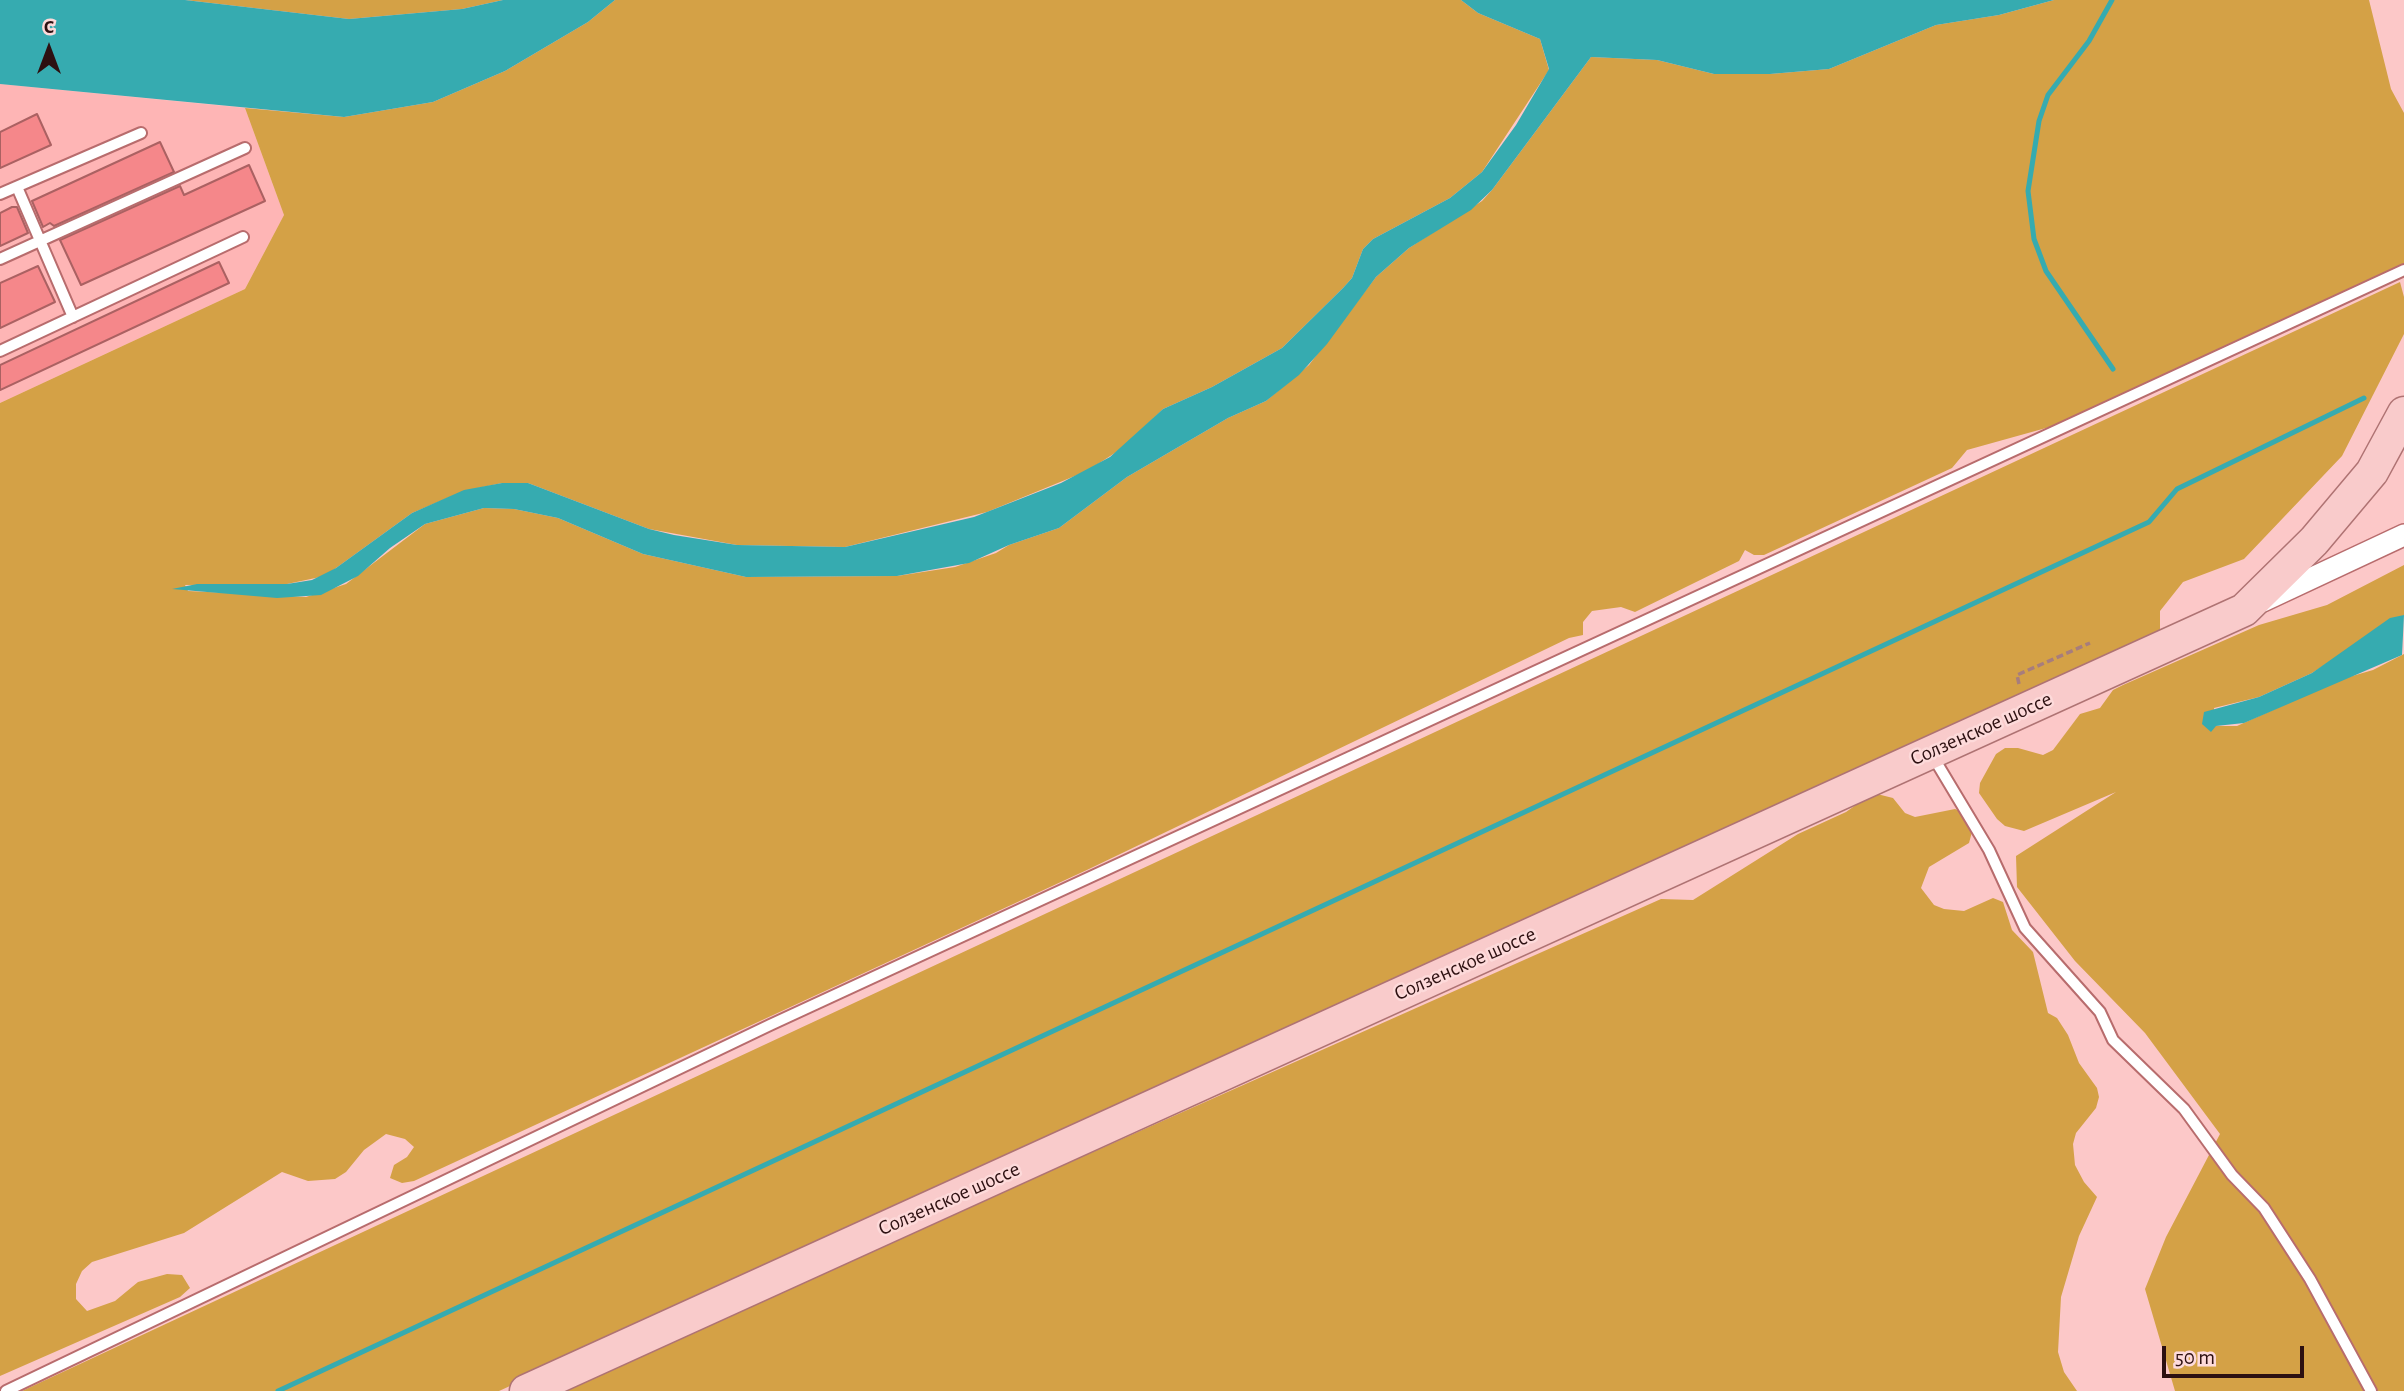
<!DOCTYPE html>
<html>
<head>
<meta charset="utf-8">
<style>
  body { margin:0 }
  #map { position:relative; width:2404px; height:1391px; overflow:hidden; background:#fcc8c8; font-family:"Alegreya Sans",sans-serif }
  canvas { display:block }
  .north { position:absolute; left:14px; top:14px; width:70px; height:70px; -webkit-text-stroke:5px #fddada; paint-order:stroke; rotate:0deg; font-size:19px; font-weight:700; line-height:28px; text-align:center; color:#2d1011 }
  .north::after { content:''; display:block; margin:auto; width:24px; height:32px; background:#2d1011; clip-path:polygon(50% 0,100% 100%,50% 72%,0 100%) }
  .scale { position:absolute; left:2162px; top:1346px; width:142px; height:32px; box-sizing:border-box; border:4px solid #2d1011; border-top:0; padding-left:9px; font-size:21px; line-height:24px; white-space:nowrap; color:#2d1011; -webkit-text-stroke:5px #fddada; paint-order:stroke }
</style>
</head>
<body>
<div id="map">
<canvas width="2404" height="1391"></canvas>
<div class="north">С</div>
<div class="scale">50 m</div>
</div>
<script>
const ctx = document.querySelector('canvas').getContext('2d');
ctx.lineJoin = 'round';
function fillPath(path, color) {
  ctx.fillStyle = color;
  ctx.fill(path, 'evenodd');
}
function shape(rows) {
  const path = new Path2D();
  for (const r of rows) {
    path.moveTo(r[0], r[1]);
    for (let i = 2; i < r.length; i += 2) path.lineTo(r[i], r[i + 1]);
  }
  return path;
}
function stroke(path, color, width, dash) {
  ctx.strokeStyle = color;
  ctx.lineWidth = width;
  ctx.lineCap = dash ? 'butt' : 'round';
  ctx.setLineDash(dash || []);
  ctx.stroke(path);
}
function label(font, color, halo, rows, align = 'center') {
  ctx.font = font + ' "Alegreya Sans",sans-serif';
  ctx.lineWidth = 5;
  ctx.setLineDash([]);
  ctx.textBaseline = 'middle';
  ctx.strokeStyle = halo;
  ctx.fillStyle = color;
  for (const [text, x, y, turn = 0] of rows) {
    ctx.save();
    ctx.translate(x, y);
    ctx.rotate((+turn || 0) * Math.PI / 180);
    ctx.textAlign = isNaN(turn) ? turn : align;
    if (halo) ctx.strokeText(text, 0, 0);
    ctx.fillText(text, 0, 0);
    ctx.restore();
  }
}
const built = shape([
  [0,84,245,108,284,215,245,289,0,403]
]);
const green = shape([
  [185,0,503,0,462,9,349,19],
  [615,0,1461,0,1478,13,1540,39,1549,70,1482,172,1450,198,1373,239,1363,249,1352,278,1343,288,1282,348,1212,387,1163,409,1121,449,1087,471,987,512,845,547,737,545,649,529,528,483,502,483,464,491,412,513,325,576,287,584,185,585,188,591,306,597,346,584,425,524,484,508,514,509,558,518,643,554,746,577,897,576,955,567,996,553,1009,545,1059,528,1127,477,1228,418,1266,401,1309,365,1376,277,1409,248,1482,201,1492,190,1591,57,1657,60,1714,74,1770,74,1829,69,1936,25,1999,15,2054,0,2369,0,2391,89,2404,113,2404,264,2064,423,1967,450,1952,468,1764,555,1754,555,1745,550,1739,561,1635,612,1621,607,1592,611,1583,622,1583,635,1569,638,1089,869,414,1181,402,1183,390,1178,394,1165,407,1157,414,1147,405,1139,386,1134,364,1150,346,1172,335,1179,308,1181,282,1172,184,1233,92,1262,82,1271,76,1284,76,1299,87,1311,115,1301,138,1282,167,1274,182,1275,190,1288,180,1297,0,1376,0,403,245,289,284,215,245,108,344,117,433,102,505,71,588,22],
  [2400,282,2404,297,2404,334,2342,456,2244,559,2183,582,2160,611,2160,635,499,1391,22,1391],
  [2404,565,2404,615,2312,673,2259,697,2214,708,2216,726,2237,726,2342,679,2373,670,2404,654,2404,1391,2175,1391,2145,1289,2166,1237,2220,1134,2145,1033,2075,961,2017,887,2016,856,2116,792,2024,831,2005,826,1997,819,1979,793,1980,783,1996,754,2005,748,2018,748,2043,755,2053,750,2080,714,2100,708,2113,690,2123,685,2259,625,2327,605],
  [1873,793,1893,798,1905,813,1915,817,1955,809,1965,813,1972,832,1969,843,1929,867,1921,888,1934,905,1944,909,1964,911,1993,898,2003,902,2012,930,2033,952,2048,1013,2057,1018,2068,1035,2079,1063,2097,1088,2099,1097,2096,1108,2076,1133,2073,1144,2075,1165,2084,1182,2097,1197,2079,1236,2061,1297,2058,1352,2064,1372,2077,1391,556,1391,1661,899,1693,900,1798,834,1846,812]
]);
const water = shape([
  [0,0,185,0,349,19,462,9,503,0,615,0,588,22,505,71,433,102,344,117,0,84],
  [1461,0,2054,0,1999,15,1936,25,1829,69,1770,74,1714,74,1657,60,1591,57,1492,190,1471,210,1409,248,1376,277,1327,344,1299,375,1266,401,1228,418,1127,477,1059,528,1009,545,969,563,897,576,746,577,643,554,558,518,514,509,484,508,425,524,390,548,358,576,321,595,277,598,172,589,197,584,287,584,312,580,336,568,412,513,464,490,502,483,528,483,649,529,674,535,737,545,845,547,974,517,1061,483,1110,457,1163,409,1212,387,1282,348,1343,288,1352,278,1363,249,1373,239,1450,198,1482,172,1516,125,1549,69,1540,39,1478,13],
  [2404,615,2402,655,2244,723,2216,726,2211,732,2202,724,2204,712,2259,697,2312,673,2390,618]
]);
const stream = shape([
  [2112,0,2089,41,2048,95,2039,121,2028,191,2034,239,2046,271,2113,369],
  [278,1391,2149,522,2177,489,2364,398]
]);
const building = shape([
  [37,114,51,145,0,168,0,132,37,114],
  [160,142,174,172,54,226,50,223,43,227,32,201,160,142],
  [249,165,265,201,81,285,60,240,180,186,184,195,249,165],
  [12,207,17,207,28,233,0,246,0,213,12,207],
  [219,262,229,283,0,390,0,365,219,262],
  [38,266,55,302,0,328,0,283,38,266]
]);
const path = shape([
  [2019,684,2017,675,2090,643]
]);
const lane = shape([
  [17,187,73,317],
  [0,194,141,133],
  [0,259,245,148],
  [0,351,243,237],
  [1932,755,1989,850,2025,928,2100,1012,2113,1040,2184,1109,2232,1175,2264,1208,2310,1279,2371,1391],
  [6,1391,770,1025,2404,270]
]);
const street = shape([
  [2263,601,2404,535]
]);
const primary = shape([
  [526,1391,2244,610,2314,541,2372,472,2404,413]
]);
const streetNames = [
  ["Солзенское шоссе",1981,729,-24],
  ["Солзенское шоссе",1465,964,-24],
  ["Солзенское шоссе",949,1199,-24]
];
fillPath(built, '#feb5b5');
fillPath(green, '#d4a146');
fillPath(water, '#36abb0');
stroke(stream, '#36abb0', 5);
fillPath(building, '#f5878a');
stroke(building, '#ab6162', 2);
stroke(lane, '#b86c6d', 14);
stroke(street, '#b86c6d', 24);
stroke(primary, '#af7373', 35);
stroke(path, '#a77d7d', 3.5, [7, 3.5]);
stroke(lane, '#fff', 10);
stroke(street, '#fff', 21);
stroke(primary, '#f9cbcb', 32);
label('21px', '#2d1011', '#fddada', streetNames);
</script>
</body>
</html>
